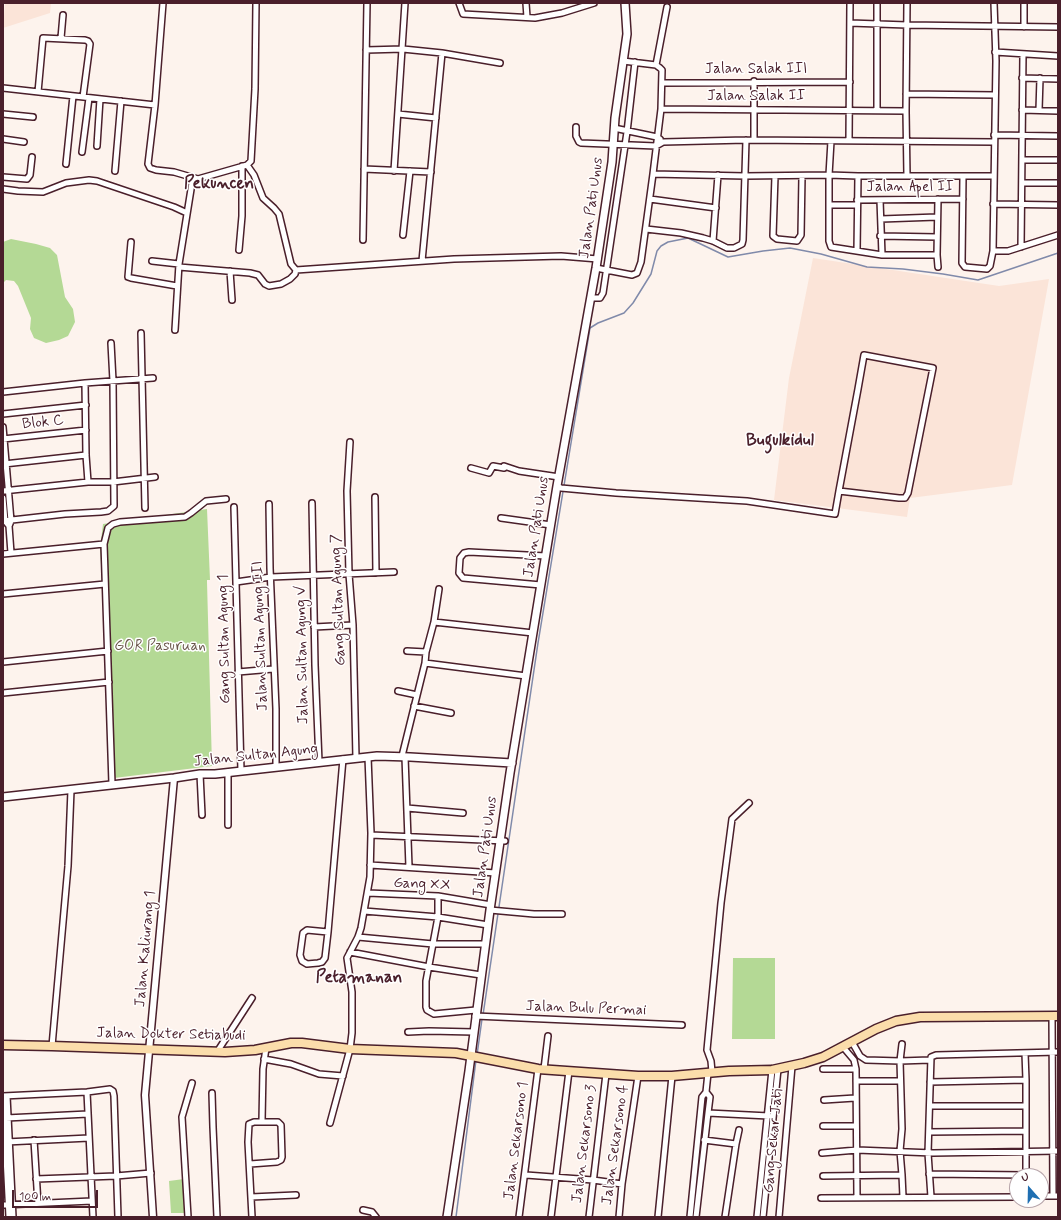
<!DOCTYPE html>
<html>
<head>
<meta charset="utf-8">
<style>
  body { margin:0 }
  #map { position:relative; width:1061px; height:1220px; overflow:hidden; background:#fdf3ed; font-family:Mynerve,sans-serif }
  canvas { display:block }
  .frame { position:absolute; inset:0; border:4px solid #4a1f2b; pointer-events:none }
  .north { position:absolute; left:1009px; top:1168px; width:40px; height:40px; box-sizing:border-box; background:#fff; border:1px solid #b7a5aa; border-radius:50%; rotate:340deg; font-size:11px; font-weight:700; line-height:16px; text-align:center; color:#4a1f2b }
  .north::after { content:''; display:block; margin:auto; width:14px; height:18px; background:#1f6fb2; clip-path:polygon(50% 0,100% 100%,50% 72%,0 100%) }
  .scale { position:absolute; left:12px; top:1190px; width:86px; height:18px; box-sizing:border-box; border:2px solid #4a1f2b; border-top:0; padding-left:5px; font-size:12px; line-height:14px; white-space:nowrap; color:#4a1f2b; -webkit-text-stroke:3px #fff; paint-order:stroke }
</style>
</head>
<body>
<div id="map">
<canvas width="1061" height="1220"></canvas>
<div class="frame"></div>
<div class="north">U</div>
<div class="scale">100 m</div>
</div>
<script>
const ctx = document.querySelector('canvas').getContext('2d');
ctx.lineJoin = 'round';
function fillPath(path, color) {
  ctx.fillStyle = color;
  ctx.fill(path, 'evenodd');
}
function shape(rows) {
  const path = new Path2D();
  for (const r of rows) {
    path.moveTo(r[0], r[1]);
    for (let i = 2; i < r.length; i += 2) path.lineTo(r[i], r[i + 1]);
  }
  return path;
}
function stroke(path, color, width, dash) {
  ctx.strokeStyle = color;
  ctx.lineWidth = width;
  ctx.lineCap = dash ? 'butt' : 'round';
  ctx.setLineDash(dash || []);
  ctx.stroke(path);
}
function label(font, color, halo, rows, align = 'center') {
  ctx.font = font + ' Mynerve,sans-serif';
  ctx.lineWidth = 3;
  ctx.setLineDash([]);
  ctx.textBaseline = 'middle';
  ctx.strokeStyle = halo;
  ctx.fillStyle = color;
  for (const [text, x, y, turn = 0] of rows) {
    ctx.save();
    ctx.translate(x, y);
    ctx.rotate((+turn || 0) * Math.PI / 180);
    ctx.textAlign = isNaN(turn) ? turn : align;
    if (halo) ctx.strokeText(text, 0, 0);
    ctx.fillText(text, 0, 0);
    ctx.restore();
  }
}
const built = shape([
  [5,3,51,3,50,13,3,28],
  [813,258,999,286,1049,279,1012,485,910,498,907,517,774,500,789,378]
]);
const green = shape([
  [11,239,36,244,50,248,57,255,65,297,73,309,75,322,68,336,59,340,46,343,34,338,30,329,31,318,18,286,14,281,6,280,3,283,3,242],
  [207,509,210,580,207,580,207,582,212,766,114,778,109,583,102,581,100,549,103,524],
  [733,958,775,958,775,1039,732,1039],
  [184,1179,186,1213,171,1213,169,1181]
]);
const stream = shape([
  [483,1015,538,643,590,328,598,323,624,313,633,303,651,274,657,251,661,246,668,242,688,238,728,257,763,251,790,248,821,254,867,267,903,269,943,274,978,280,1058,253],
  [477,1055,482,1019],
  [456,1217,476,1060]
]);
const minor = shape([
  [163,3,155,105,148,164,150,168,156,170,174,172,198,179],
  [459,3,463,14,535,18,562,13,594,3],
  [526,3,527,17],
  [907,3,906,111,907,176],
  [1024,3,1024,27],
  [850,23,907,25,1058,27],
  [61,38,63,15],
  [366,50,403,49,442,53,500,63],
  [995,52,1058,56],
  [656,65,667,7],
  [1022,78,1058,79],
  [754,81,754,140],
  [662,83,850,82],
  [3,88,155,105],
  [38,92,43,38,85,40,88,41,90,44,83,97],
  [906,94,995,95],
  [661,109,906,111],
  [877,110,877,3],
  [1022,110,1058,111],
  [1039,110,1040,78],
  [3,114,33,117],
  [398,114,436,118],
  [576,127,576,136,579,142,581,143,656,146,663,142,746,140,994,142],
  [614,128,657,137,660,139],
  [994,135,1058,136],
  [3,139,24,142],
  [849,140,850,3],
  [831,141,829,175,829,241,831,247,882,255,937,255],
  [97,146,100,99],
  [82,152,89,98],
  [1022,160,1058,160],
  [66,164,73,96],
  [247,165,254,175,263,198,274,208,279,214,291,264,296,270],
  [364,169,431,172],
  [115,171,121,101],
  [394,171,405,3],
  [653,174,745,176,829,175,858,176,994,176],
  [775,176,773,236,777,239,797,241,801,235,802,176],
  [3,177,27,179,30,175,32,157],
  [963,177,962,263,965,267,987,269,990,266,993,251,996,61,994,3],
  [1022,183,1058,183],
  [3,189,18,191,43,192,66,183,89,180,97,181,174,207,187,213],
  [650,199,716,208],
  [938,199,937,255,938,267],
  [857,200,963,199],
  [880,200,882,255],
  [993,204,1058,205],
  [829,205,857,205],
  [881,219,937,217],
  [646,229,681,233,703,238,713,241,727,248,734,248,742,244,743,240,746,140],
  [403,235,410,171],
  [880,236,937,237],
  [363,240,367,3],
  [713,241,718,175],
  [131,242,128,277,131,278,177,286],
  [1021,247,1023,54],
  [239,250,242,216,242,166],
  [857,251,858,176],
  [993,251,1008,251,1058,235],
  [152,261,179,264],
  [422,261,442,53],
  [179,267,250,273,258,275,265,284,269,286,281,284,290,279,295,274,296,270],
  [596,268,632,275,637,273,641,262,653,174,661,109,662,70,660,68,656,65,623,61],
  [296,270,454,259,561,256,598,259],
  [230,271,232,300],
  [591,298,600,298,603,293,627,132,635,62],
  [175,330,179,264,192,183,198,179,247,165,251,161,255,89,256,3],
  [141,333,145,508],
  [85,383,86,455,88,482],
  [3,392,85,383,153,378],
  [3,414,86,405],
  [3,427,11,521,9,526],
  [3,439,86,430],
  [350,442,347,491,349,574,353,625,356,758],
  [4,464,86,455],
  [471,468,489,473,493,466,504,468,504,466,519,471,559,477],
  [557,486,561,488,616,493,747,501,835,514,839,491,858,389,864,355,933,368,908,493,905,498,899,498,839,491],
  [3,491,88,482,113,482,155,477],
  [375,497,376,573],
  [3,498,5,521,9,526,11,553],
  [312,503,315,665,319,762],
  [269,504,270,568,276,709,276,767],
  [234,507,241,771],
  [501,518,551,525],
  [3,521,65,514,101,512,108,511,114,506,113,381,111,343],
  [3,554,104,544],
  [236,582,271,577,394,572],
  [541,585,463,578,459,573,460,558,464,553,469,552,546,556],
  [3,594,105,584],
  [434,622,439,589],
  [314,627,353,625],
  [407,651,426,652],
  [3,662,108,651],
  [425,663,426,652,434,622,533,633],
  [238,672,273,669],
  [398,691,417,695],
  [3,693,109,682],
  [414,706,451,713],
  [402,756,425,663,526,676],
  [405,757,409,867],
  [200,774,202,815],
  [112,784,104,544,108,528,113,524,120,522,185,517,191,513,206,501,226,499],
  [407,808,463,813],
  [228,825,228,772],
  [371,835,505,841],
  [370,865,496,873],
  [368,893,438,896,491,905],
  [438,896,438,917,426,981,426,1007,427,1010,434,1014,476,1010],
  [490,910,534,914,562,914],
  [364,911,438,917,488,925],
  [328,932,307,930,303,933,300,955,302,961,307,964,318,963,322,962,325,958,328,932,343,759],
  [358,937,433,944,485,944],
  [350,952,429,967,481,975],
  [475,1016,682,1025],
  [1052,1016,1053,1196],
  [408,1032,429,1031,474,1032],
  [852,1042,860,1056,866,1060,900,1061,930,1060],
  [902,1044,900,1061,902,1129,900,1151,902,1175,903,1197],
  [52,1046,68,866,71,790],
  [843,1047,854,1060,856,1069,857,1198],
  [217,1052,252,998],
  [1025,1053,1026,1080],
  [264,1059,291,1064,319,1074,343,1076],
  [544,1069,548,1036],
  [823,1069,856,1069],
  [712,1072,711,1061,707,1050,721,903,732,819,749,803],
  [856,1081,900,1081],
  [930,1082,1026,1080,1026,1176],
  [87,1092,93,1217],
  [706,1092,708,1073],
  [212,1093,213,1127,217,1217],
  [7,1096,13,1217],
  [824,1100,855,1098],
  [930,1106,1026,1106],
  [708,1113,769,1116],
  [6,1118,88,1114],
  [262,1121,263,1069,266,1048],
  [330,1123,350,1049,352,1033,352,992,347,958,358,937,361,928,370,877,371,833,368,757],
  [823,1126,856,1126],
  [929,1132,1026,1131],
  [34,1140,38,1204],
  [704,1140,736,1144,725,1217],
  [6,1142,89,1138],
  [736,1144,739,1130],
  [822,1153,857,1150,933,1153,1058,1151],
  [250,1164,277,1162,281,1160,282,1157,281,1125,278,1122,254,1122,249,1124,248,1142,252,1217],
  [929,1174,1026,1175],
  [526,1175,593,1180,622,1184],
  [823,1176,902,1175],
  [36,1179,116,1176,151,1173],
  [1041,1196,1058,1196],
  [251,1197,296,1195],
  [931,1197,928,1153,931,1057,936,1055,1058,1052],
  [821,1198,1017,1197],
  [3,1205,92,1201],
  [363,1210,372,1212,376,1217],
  [9,1217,3,1096,87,1092,110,1089,113,1091,114,1096,118,1217],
  [188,1217,182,1117,192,1083],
  [519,1217,538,1069],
  [551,1217,569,1071],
  [589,1217,606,1074],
  [619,1217,622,1184,638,1076],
  [658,1217,672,1076],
  [690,1217,702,1097,706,1092,710,1097,708,1113,696,1217],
  [757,1217,772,1070],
  [763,1217,778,1069],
  [779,1217,792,1066]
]);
const tertiary = shape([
  [153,1217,145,1095,174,778]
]);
const secondary = shape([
  [3,797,174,778,200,774,215,774,377,756,410,757,512,763],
  [447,1217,469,1071,490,910,510,773,557,486,596,268,612,162,615,118,627,34,625,3]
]);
const trunk = shape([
  [3,1045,52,1046,225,1052,255,1050,291,1043,302,1043,350,1049,456,1053,538,1069,638,1076,672,1076,729,1071,772,1070,804,1063,823,1057,876,1029,896,1021,920,1017,1058,1016]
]);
const streetNames = [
  ["Jalan Salak III",756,70],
  ["Jalan Salak II",756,97],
  ["Jalan Apel II",910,188],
  ["Jalan Pati Unus",592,208,-82],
  ["Blok C",43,423,-6],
  ["Jalan Pati Unus",537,527,-81],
  ["Gang Sultan Agung 7",339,600,-92],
  ["Jalan Sultan Agung III",261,636,-92],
  ["Gang Sultan Agung 1",225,639,-91],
  ["Jalan Sultan Agung V",303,655,-91],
  ["Jalan Sultan Agung",256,756,-6],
  ["Jalan Pati Unus",486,847,-82],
  ["Gang XX",422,885,3],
  ["Jalan Kaliurang 1",146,949,-85],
  ["Jalan Bulu Permai",586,1009,2],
  ["Jalan Dokter Setiabudi",171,1035,1],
  ["Jalan Sekarsono 1",517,1141,-83],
  ["Gang Sekar Jati",774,1141,-85],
  ["Jalan Sekarsono 3",585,1144,-83],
  ["Jalan Sekarsono 4",616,1145,-82]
];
const parkNames = [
  ["GOR Pasuruan",160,647]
];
const quarterNames = [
  ["Pekuncen",219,184],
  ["Bugulkidul",780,441],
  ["Petamanan",359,978]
];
fillPath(built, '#fbe4d8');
fillPath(green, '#b4d995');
stroke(stream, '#808aaa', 1.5);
stroke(minor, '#4a1f2b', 8);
stroke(tertiary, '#4a1f2b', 9);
stroke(secondary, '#4a1f2b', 10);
stroke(trunk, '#4a1f2b', 11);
stroke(minor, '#fff', 5);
stroke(tertiary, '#fff', 6);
stroke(secondary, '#fff', 7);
stroke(trunk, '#fbddab', 8);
label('15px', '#4a1f2b', '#fff', streetNames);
label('15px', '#6a574b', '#fff', parkNames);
label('bold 17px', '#4a1f2b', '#fff', quarterNames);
</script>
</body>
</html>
